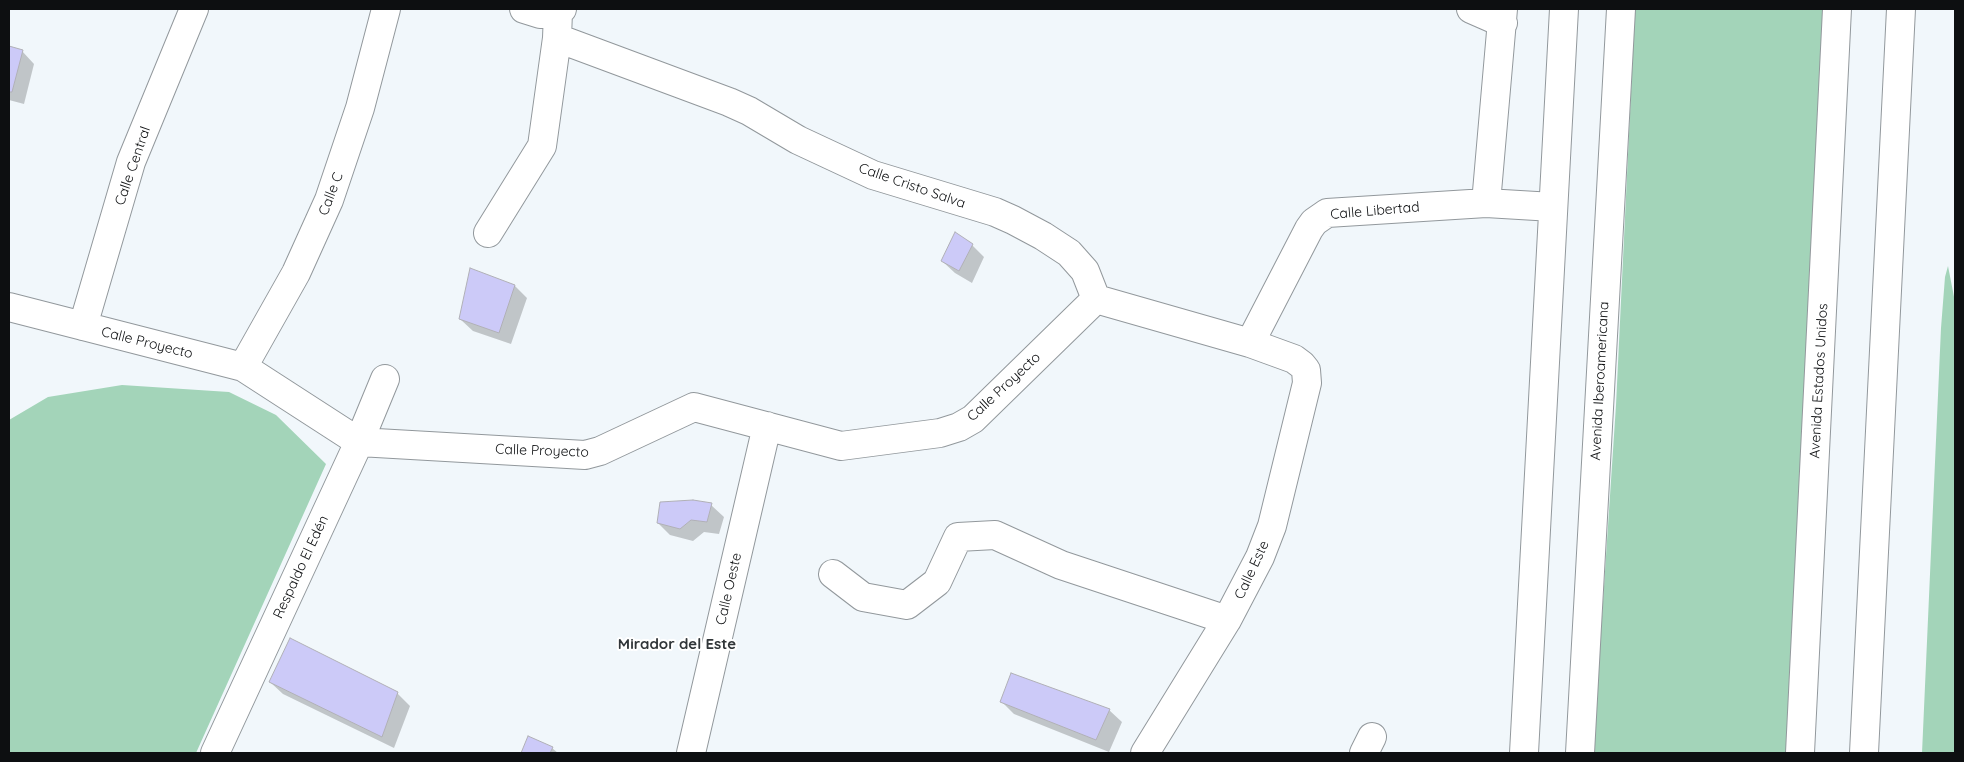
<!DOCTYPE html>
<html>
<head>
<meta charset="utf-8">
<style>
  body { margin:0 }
  #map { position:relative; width:1964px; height:762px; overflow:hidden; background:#f1f7fb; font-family:Quicksand,sans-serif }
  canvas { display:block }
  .frame { position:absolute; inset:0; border:10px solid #0d0f11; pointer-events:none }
</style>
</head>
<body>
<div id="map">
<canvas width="1964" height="762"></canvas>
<div class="frame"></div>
</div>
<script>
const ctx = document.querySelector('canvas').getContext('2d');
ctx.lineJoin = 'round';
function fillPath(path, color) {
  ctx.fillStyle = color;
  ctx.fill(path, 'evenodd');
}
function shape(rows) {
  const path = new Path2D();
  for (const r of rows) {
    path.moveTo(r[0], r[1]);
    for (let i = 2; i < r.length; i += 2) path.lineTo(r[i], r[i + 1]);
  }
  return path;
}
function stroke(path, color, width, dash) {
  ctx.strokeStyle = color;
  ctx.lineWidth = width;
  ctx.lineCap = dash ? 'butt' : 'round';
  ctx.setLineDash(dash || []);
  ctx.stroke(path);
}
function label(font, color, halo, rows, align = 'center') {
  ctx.font = font + ' Quicksand,sans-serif';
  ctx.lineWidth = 4;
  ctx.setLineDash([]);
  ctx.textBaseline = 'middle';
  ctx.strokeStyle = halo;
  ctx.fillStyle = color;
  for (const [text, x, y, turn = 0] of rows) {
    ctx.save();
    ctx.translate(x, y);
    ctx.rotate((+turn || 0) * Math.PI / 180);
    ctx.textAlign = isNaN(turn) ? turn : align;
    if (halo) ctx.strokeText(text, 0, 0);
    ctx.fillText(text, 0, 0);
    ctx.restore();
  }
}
const green = shape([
  [1635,9,1824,9,1786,753,1593,753,1616,405],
  [1948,266,1955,302,1955,753,1922,753,1941,328,1945,277],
  [122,385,229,392,276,415,326,464,196,753,9,753,9,420,48,397]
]);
const shadow = shape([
  [9,48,22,51,34,64,24,104,9,100],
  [972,245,984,257,972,283,955,273,942,261],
  [515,286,527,298,511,344,473,331,460,319],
  [711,505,724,517,719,534,704,532,693,541,670,535,658,523],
  [270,682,397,693,410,706,394,748,283,694],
  [1002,702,1109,710,1122,722,1109,752,1014,714],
  [529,738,552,748,558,753,523,753]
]);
const building = shape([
  [9,46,23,50,12,92,9,92,9,46],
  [955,232,973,244,959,271,941,261,955,232],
  [470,268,515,285,499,333,459,319,470,268],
  [693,500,712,503,707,522,691,520,680,529,657,523,660,502,693,500],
  [290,638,398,692,382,737,269,682,290,638],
  [1011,673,1110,709,1096,740,1000,702,1011,673],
  [528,736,553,747,550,753,521,753,528,736]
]);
const minor = shape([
  [524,9,540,14,558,12,562,9],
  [1471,9,1503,23],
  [557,38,729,102,749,111,798,140,873,175,995,212,1013,220,1043,236,1069,253,1085,271,1096,299,1250,343,1294,359,1302,365,1306,370,1307,383,1272,526,1260,557,1227,620,1145,753],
  [1486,203,1503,9],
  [488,233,542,146,557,38,558,12],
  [9,307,243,367,359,442,585,455,600,451,694,407,841,446,940,433,959,427,973,419,1096,299],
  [83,326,131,162,194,9],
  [1250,343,1309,229,1314,222,1327,213,1486,203,1553,207],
  [243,367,296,273,329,200,360,108,386,9],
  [833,574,863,597,907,605,937,582,958,537,995,535,1061,565,1227,620],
  [215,753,359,442,385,379],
  [691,753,767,426],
  [1364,753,1372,737],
  [1524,753,1564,9],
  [1580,753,1621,9],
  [1800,753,1837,9],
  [1864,753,1901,9]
]);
const streetNames = [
  ["Calle Central",133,166,-71],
  ["Calle Cristo Salva",912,186,19],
  ["Calle C",331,194,-69],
  ["Calle Libertad",1375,211,-5],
  ["Calle Proyecto",147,343,14],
  ["Avenida Iberoamericana",1600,381,-87],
  ["Avenida Estados Unidos",1819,381,-87],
  ["Calle Proyecto",1004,387,-43],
  ["Calle Proyecto",542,451,2],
  ["Respaldo El Edén",301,567,-65],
  ["Calle Este",1252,570,-65],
  ["Calle Oeste",729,589,-77]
];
const neighbourhoodNames = [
  ["Mirador del Este",677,644]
];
fillPath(green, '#a3d4b9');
fillPath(shadow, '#0003');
fillPath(building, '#cccaf8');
stroke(building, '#b0b0b6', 1);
stroke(minor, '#92989c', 30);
stroke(minor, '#fff', 28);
label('14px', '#0d0f11', '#fff', streetNames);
label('bold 15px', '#313639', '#fff', neighbourhoodNames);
</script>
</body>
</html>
